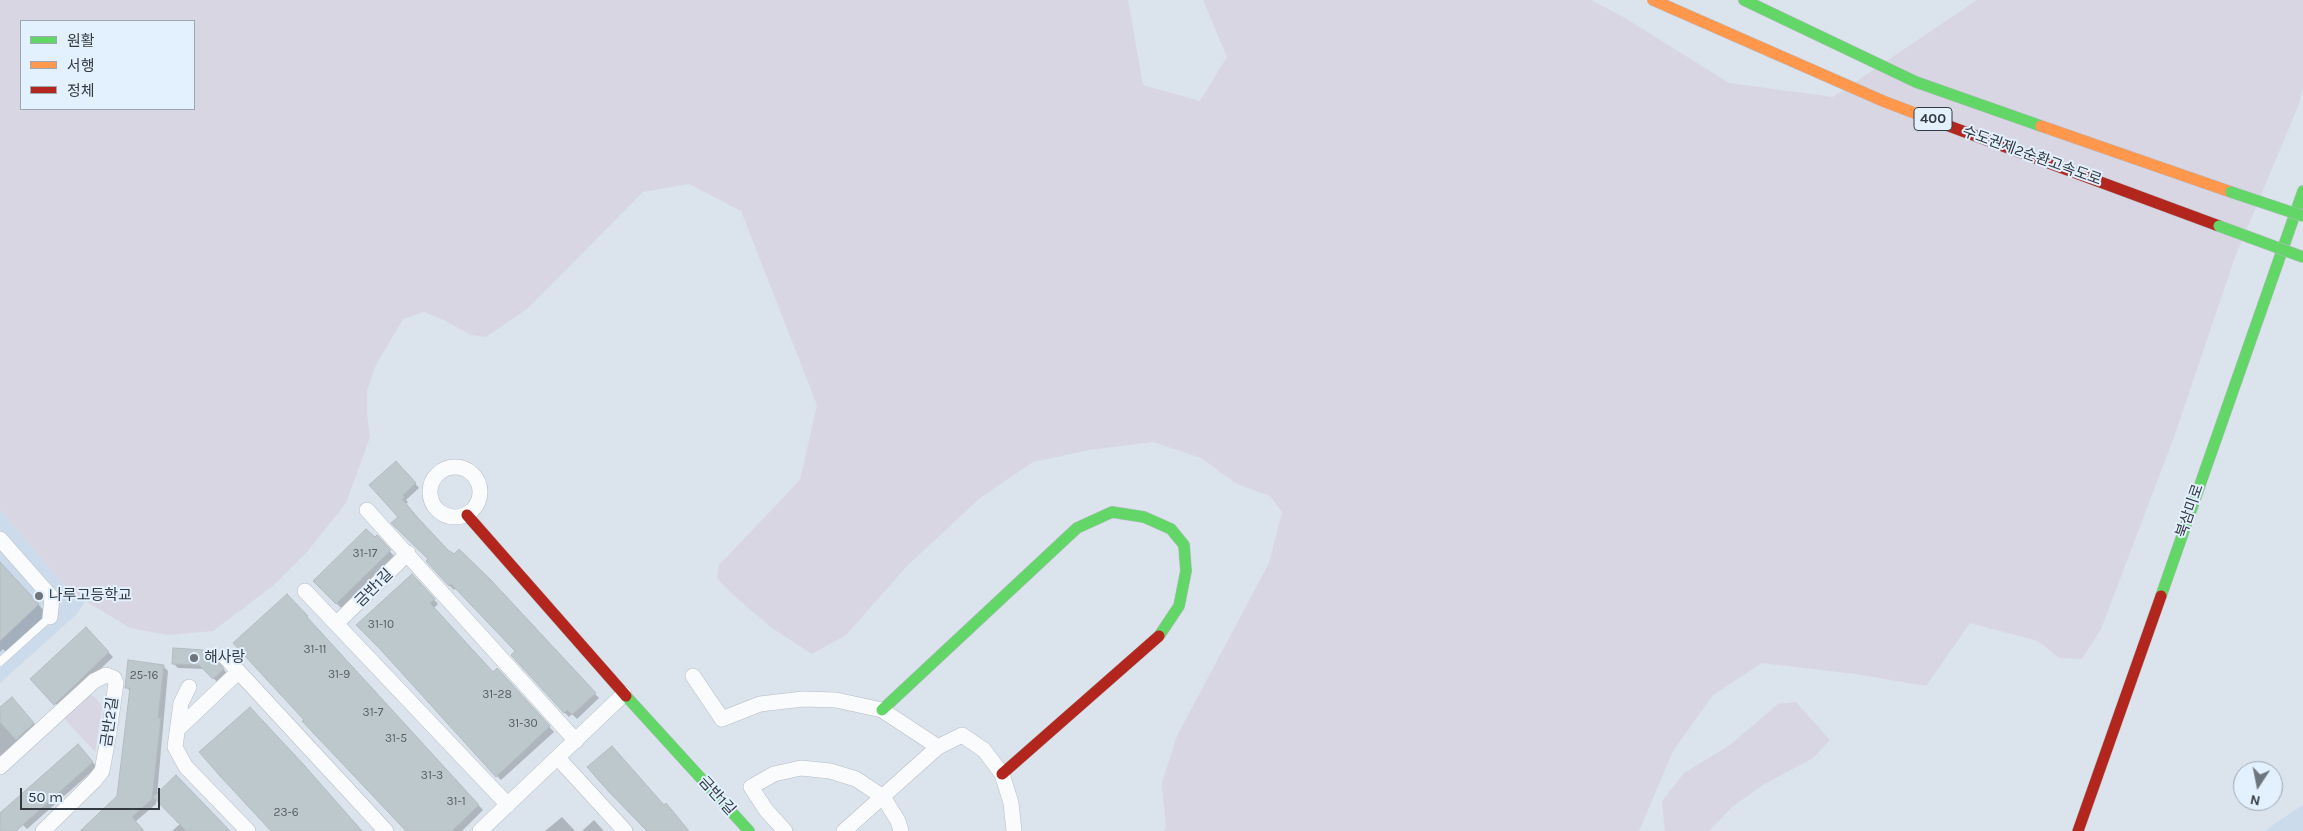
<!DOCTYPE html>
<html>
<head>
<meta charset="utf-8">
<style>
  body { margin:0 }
  #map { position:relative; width:2303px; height:831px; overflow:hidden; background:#dbe3ec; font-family:Karla,"Noto Sans KR",sans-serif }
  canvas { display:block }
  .legend { position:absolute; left:20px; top:20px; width:175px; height:90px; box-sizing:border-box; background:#e3f0fd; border:1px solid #9da7b2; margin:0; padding:6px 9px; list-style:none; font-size:15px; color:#343a41 }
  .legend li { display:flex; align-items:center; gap:10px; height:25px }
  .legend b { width:25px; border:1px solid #9da7b2 }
  .north { position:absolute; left:2233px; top:761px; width:50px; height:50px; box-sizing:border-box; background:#e3f0fd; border:1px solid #9da7b2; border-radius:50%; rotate:191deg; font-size:14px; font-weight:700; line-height:20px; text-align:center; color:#343a41 }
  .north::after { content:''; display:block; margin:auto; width:18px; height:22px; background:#6e757d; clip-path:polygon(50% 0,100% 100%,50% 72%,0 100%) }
  .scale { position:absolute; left:20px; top:788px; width:140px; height:22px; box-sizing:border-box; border:2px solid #343a41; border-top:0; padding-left:6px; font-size:15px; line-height:18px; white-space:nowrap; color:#343a41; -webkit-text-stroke:4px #e3f0fd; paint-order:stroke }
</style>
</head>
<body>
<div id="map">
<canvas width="2303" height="831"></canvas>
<ul class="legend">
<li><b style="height:6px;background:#63d668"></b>원활</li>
<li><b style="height:6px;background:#ff974d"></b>서행</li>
<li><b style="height:6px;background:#b3261e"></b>정체</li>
</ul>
<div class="north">N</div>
<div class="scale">50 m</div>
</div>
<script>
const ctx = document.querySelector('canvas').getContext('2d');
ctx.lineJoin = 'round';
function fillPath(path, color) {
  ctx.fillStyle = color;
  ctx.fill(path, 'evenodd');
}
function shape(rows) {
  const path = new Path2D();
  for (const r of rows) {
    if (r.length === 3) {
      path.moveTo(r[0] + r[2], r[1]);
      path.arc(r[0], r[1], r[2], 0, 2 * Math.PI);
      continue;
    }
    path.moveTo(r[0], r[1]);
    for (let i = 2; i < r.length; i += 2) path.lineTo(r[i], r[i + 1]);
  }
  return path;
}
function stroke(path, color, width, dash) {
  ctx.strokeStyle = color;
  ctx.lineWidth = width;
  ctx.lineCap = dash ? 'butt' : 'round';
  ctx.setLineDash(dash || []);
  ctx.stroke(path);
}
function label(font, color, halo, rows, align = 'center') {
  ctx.font = font + ' Karla,"Noto Sans KR",sans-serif';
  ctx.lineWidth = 4;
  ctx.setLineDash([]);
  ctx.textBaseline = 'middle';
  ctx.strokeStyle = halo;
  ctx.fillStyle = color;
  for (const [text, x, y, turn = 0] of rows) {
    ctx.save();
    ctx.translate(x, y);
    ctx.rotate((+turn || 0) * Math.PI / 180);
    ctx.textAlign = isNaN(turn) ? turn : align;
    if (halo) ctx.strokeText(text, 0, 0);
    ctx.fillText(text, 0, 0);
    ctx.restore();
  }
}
const built = shape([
  [0,509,69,591,86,600,77,614,0,683],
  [2303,805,2303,831,2266,831,2274,824]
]);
const green = shape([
  [0,0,1128,0,1143,85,1200,101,1227,57,1203,0,1591,0,1625,18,1729,83,1833,97,1977,0,2303,0,2303,87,2299,104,2235,257,2174,437,2101,629,2082,659,2059,658,2038,641,1970,623,1926,686,1855,674,1762,663,1713,695,1673,751,1639,831,1164,831,1166,828,1162,783,1177,736,1269,563,1282,512,1270,496,1237,484,1201,458,1153,442,1089,450,1033,462,980,498,907,566,846,635,812,654,772,628,732,594,717,578,719,565,800,480,817,405,741,211,689,184,643,192,527,309,486,337,471,335,444,320,424,312,403,319,375,367,367,391,367,414,370,437,346,503,307,552,274,585,213,631,168,635,130,628,69,591,0,509],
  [21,21,194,21,194,109,21,109],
  [89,695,95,697,102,707,95,752,64,718],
  [1796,702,1830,740,1813,758,1763,785,1732,807,1709,831,1665,831,1662,801,1684,773,1730,745,1778,704]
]);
const shadow = shape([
  [400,467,419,488,406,500,408,502,406,504,423,524,448,552,494,586,599,698,577,719,572,714,569,717,564,712,517,652,456,588,454,590,449,585,430,559,400,517],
  [377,537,394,556,341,608,315,581],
  [0,563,47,614,7,653,3,649,0,652],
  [416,580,438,604,434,608,493,674,502,674,554,732,501,780,497,776],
  [289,598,483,810,462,831,407,831,306,720],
  [86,629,113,657,60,708,34,681],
  [216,657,227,674,218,683,205,669,178,668,173,663],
  [163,666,168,671,157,795,229,831,172,831,181,823,156,798,156,804,135,822,143,831,81,831,118,797,131,692,126,687],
  [16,704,38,728,0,763,0,709],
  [82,750,97,767,27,829,23,825],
  [562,817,575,831,545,831],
  [594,820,604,831,582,831]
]);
const building = shape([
  [396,461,416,483,403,495,405,497,402,499,418,518,448,550,454,554,459,549,490,579,596,693,572,715,567,710,564,713,511,655,515,651,451,584,449,586,426,561,428,559,391,523,398,517,369,485,396,461],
  [366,529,375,537,377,535,391,550,336,604,313,581,366,529],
  [0,562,39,604,0,641,0,562],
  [412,574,435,599,430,603,493,672,497,668,550,726,496,777,380,649,356,625,412,574],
  [287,594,308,616,307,617,479,805,452,831,406,831,302,721,304,720,233,643,287,594],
  [86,627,109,652,54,705,30,679,86,627],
  [173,648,203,650,217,656,217,661,224,669,213,679,199,665,172,664,173,648],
  [128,660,164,665,158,718,161,718,152,799,132,817,144,831,80,831,117,796,130,688,125,688,128,660],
  [12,697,34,723,16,740,0,722,0,707,12,697],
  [250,707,304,765,362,831,271,831,220,776,199,752,250,707],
  [78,744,93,762,16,831,0,831,0,813,78,744],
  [612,746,664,805,666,803,689,831,647,831,609,792,587,767,612,746],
  [176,775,207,807,230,831,186,831,153,797,176,775]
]);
const lane = shape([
  [0,662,50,617]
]);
const street = shape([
  [455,492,25],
  [367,510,576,741],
  [0,539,52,598,50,617],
  [305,591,508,805],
  [337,623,408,553],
  [226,658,386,831],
  [693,676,722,719,760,704,803,699,836,700,882,710,938,747],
  [189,687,181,703,175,747,186,767,248,831],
  [178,729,238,672],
  [558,758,625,831],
  [0,767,94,681,106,675,114,678,116,683,109,733,102,771,94,781,43,831],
  [480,831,624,694],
  [785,831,766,810,751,787,774,774,801,768,830,771,856,779,883,797,898,821,901,831],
  [844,831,938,747,962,735,984,750,1002,774,1011,803,1014,831]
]);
const fast = shape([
  [1744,0,1916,82,2041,126],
  [2161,596,2303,191],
  [626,696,749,831],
  [882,710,1077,528,1112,512,1144,517,1171,529,1184,545,1186,571,1179,606,1159,636]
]);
const slow = shape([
  [1653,0,1883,101,1930,119],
  [2041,126,2231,192]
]);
const jam = shape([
  [1930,119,2219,226],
  [467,515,626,696],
  [1002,774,1159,636],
  [2078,831,2161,596]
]);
const fastBridge = shape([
  [2231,192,2303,216],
  [2219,226,2303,257]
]);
const markers = [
  [39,596,5,"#6e757d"],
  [194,658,5,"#6e757d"]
];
const numberNames = [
  ["31-17",365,554],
  ["31-10",381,625],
  ["31-11",315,650],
  ["31-9",339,675],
  ["25-16",144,676],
  ["31-28",497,695],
  ["31-7",373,713],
  ["31-30",523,724],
  ["31-5",396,739],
  ["31-3",432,776],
  ["31-1",456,802],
  ["23-6",286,813]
];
const shields = [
  [1933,119,38]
];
const shieldNames = [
  ["400",1933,119]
];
const streetNames = [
  ["수도권제2순환고속도로",2032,156,20],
  ["북삼미로",2190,511,-71],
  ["금반1길",374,588,-45],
  ["금반2길",110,722,-82],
  ["금반1길",717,796,48]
];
const poiNames = [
  ["나루고등학교",49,596],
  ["해사랑",204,658]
];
fillPath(built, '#ccdbeb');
fillPath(green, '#d9d6e4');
fillPath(shadow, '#0003');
fillPath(building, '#bdc8cd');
stroke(building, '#b3bbc1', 1);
stroke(lane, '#b6bcc4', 9);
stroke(street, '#b6bcc4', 16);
stroke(fast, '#b6bcc4', 12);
stroke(slow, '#b6bcc4', 12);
stroke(jam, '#b6bcc4', 12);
stroke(lane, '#fafbfc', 8);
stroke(street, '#fafbfc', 15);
stroke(fast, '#63d668', 11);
stroke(slow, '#ff974d', 11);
stroke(jam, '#b3261e', 11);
stroke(fastBridge, '#b6bcc4', 12, []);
stroke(fastBridge, '#63d668', 11);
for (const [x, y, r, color] of markers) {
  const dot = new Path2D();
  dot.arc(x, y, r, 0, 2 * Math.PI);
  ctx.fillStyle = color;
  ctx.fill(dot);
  stroke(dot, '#e3f0fd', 2);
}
label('12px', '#565e64', null, numberNames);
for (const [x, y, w] of shields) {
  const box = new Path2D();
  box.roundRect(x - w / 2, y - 11.5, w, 23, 4);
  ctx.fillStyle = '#e3f0fd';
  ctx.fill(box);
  stroke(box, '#343a41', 1);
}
label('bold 14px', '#343a41', null, shieldNames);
label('15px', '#343a41', '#e3f0fd', streetNames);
label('15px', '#343a41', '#e3f0fd', poiNames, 'left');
</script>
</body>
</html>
